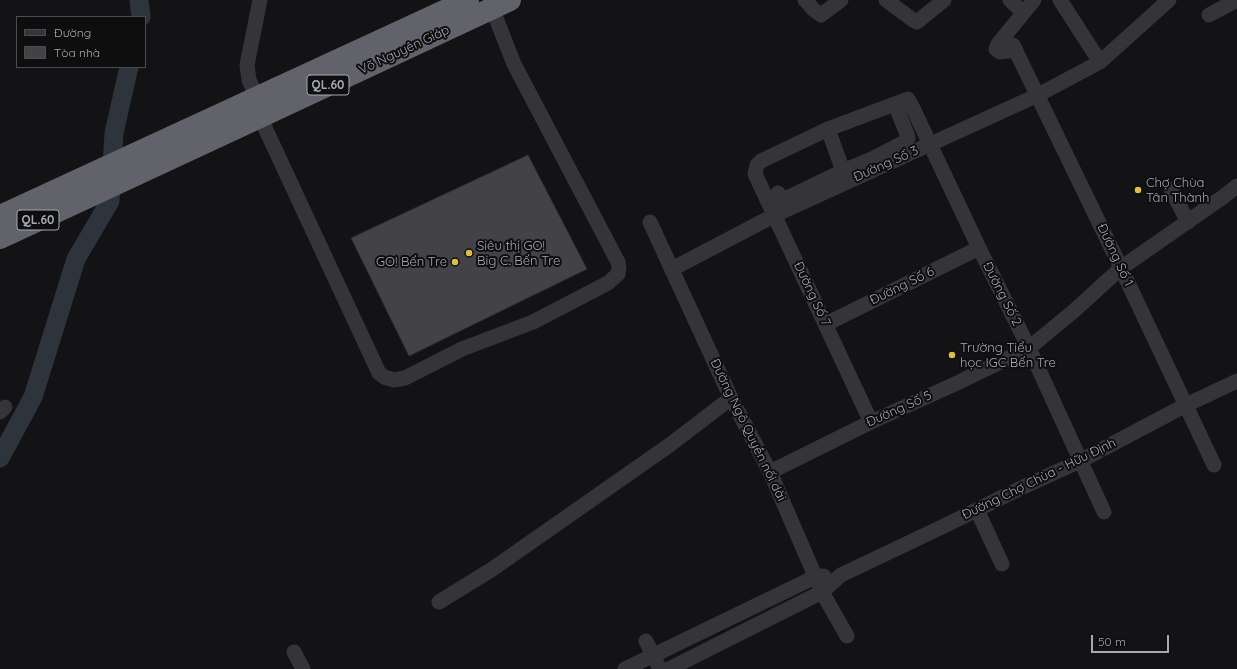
<!DOCTYPE html>
<html>
<head>
<meta charset="utf-8">
<style>
  body { margin:0 }
  #map { position:relative; width:1237px; height:669px; overflow:hidden; background:#131315; font-family:Quicksand,sans-serif }
  canvas { display:block }
  .legend { position:absolute; left:16px; top:16px; width:130px; height:52px; box-sizing:border-box; background:#0e0e0f; border:1px solid #4b4c51; margin:0; padding:5px 7px; list-style:none; font-size:12px; color:#a6a8b3 }
  .legend li { display:flex; align-items:center; gap:8px; height:20px }
  .legend b { width:20px; border:1px solid #4b4c51 }
  .scale { position:absolute; left:1091px; top:635px; width:78px; height:18px; box-sizing:border-box; border:2px solid #a6a8b3; border-top:0; padding-left:5px; font-size:12px; line-height:14px; white-space:nowrap; color:#a6a8b3; -webkit-text-stroke:3px #0e0e0f; paint-order:stroke }
</style>
</head>
<body>
<div id="map">
<canvas width="1237" height="669"></canvas>
<ul class="legend">
<li><b style="height:5px;background:#353539"></b>Đường</li>
<li><b style="height:11px;background:#434347"></b>Tòa nhà</li>
</ul>
<div class="scale">50 m</div>
</div>
<script>
const ctx = document.querySelector('canvas').getContext('2d');
ctx.lineJoin = 'round';
function shape(rows) {
  const path = new Path2D();
  for (const r of rows) {
    path.moveTo(r[0], r[1]);
    for (let i = 2; i < r.length; i += 2) path.lineTo(r[i], r[i + 1]);
  }
  return path;
}
function stroke(path, color, width, dash) {
  ctx.strokeStyle = color;
  ctx.lineWidth = width;
  ctx.lineCap = dash ? 'butt' : 'round';
  ctx.setLineDash(dash || []);
  ctx.stroke(path);
}
function fillPath(path, color) {
  ctx.fillStyle = color;
  ctx.fill(path, 'evenodd');
}
function label(font, color, halo, rows, align = 'center') {
  ctx.font = font + ' Quicksand,sans-serif';
  ctx.lineWidth = 4;
  ctx.setLineDash([]);
  ctx.textBaseline = 'middle';
  ctx.strokeStyle = halo;
  ctx.fillStyle = color;
  for (const [text, x, y, turn = 0] of rows) {
    ctx.save();
    ctx.translate(x, y);
    ctx.rotate((+turn || 0) * Math.PI / 180);
    ctx.textAlign = isNaN(turn) ? turn : align;
    if (halo) ctx.strokeText(text, 0, 0);
    ctx.fillText(text, 0, 0);
    ctx.restore();
  }
}
const river = shape([
  [139,0,141,17],
  [0,458,33,397,76,259,110,201,114,133,129,67]
]);
const building = shape([
  [528,155,587,269,409,356,351,238,528,155]
]);
const minor = shape([
  [805,0,814,10,821,15,841,0],
  [886,0,913,20,917,22,944,0],
  [1010,0,1023,13],
  [1060,0,1100,62],
  [1209,15,1237,0],
  [1013,45,1121,268,1214,465],
  [1016,50,1000,52,997,50,996,49,998,44,1034,0],
  [257,97,249,80,247,65,260,0],
  [260,117,379,373,384,377,394,380,405,378,462,349,533,322,608,283,618,274,619,268,618,262,514,64,492,8],
  [828,129,843,171,872,159,905,142,908,138,907,134,895,104],
  [1171,189,1188,222],
  [778,193,781,198,785,199,843,171],
  [650,222,731,398,770,472,822,592,847,636],
  [672,269,775,215,1038,95,1100,62,1169,0],
  [826,324,979,248],
  [0,412,5,407],
  [871,422,755,174,757,165,761,161,828,129,908,99,911,104,979,248,1029,348,1104,512],
  [770,472,871,422,955,384,1029,348,1075,310,1121,268,1223,197,1237,186],
  [977,510,1002,564],
  [439,602,491,570,671,444,731,398],
  [646,641,660,669],
  [294,652,303,669],
  [625,669,815,577,824,576],
  [669,669,822,592,841,575,946,525,1021,488,1080,461,1186,405,1237,381]
]);
const highway = shape([
  [0,216,468,0],
  [0,238,260,117,510,0]
]);
const markers = [
  [1138,190,4,"#debe42"],
  [469,253,4,"#debe42"],
  [455,262,4,"#debe42"],
  [952,355,4,"#debe42"]
];
const shields = [
  [328,85,42],
  [38,220,42]
];
const shieldNames = [
  ["QL.60",328,85],
  ["QL.60",38,220]
];
const streetNames = [
  ["Võ Nguyên Giáp",404,50,-25],
  ["Đường Số 3",886,164,-24],
  ["Đường Số 1",1115,255,65],
  ["Đường Số 6",902,286,-26],
  ["Đường Số 7",812,294,65],
  ["Đường Số 2",1002,294,63],
  ["Đường Số 5",899,409,-24],
  ["Đường Ngô Quyền nối dài",748,430,64],
  ["Đường Chợ Chùa - Hữu Định",1039,479,-26]
];
const poiNames = [
  ["Chợ Chùa",1146,183],
  ["Tân Thành",1146,198],
  ["Siêu thị GO!",477,246],
  ["Big C. Bến Tre",477,261],
  ["GO! Bến Tre",447,262,"right"],
  ["Trường Tiểu",960,348],
  ["học IGC Bến Tre",960,363]
];
stroke(river, '#2e343c', 19);
fillPath(building, '#434347');
stroke(building, '#2e2d30', 1);
stroke(minor, '#353539', 15);
stroke(highway, '#61626a', 22);
for (const [x, y, r, color] of markers) {
  const dot = new Path2D();
  dot.arc(x, y, r, 0, 2 * Math.PI);
  ctx.fillStyle = color;
  ctx.fill(dot);
  stroke(dot, '#0e0e0f', 1.5);
}
for (const [x, y, w] of shields) {
  const box = new Path2D();
  box.roundRect(x - w / 2, y - 10, w, 20, 3);
  ctx.fillStyle = '#0e0e0f';
  ctx.fill(box);
  stroke(box, '#a6a8b3', 1);
}
label('bold 12px', '#a6a8b3', null, shieldNames);
label('13px', '#a6a8b3', '#0e0e0f', streetNames);
label('13px', '#a6a8b3', '#0e0e0f', poiNames, 'left');
</script>
</body>
</html>
